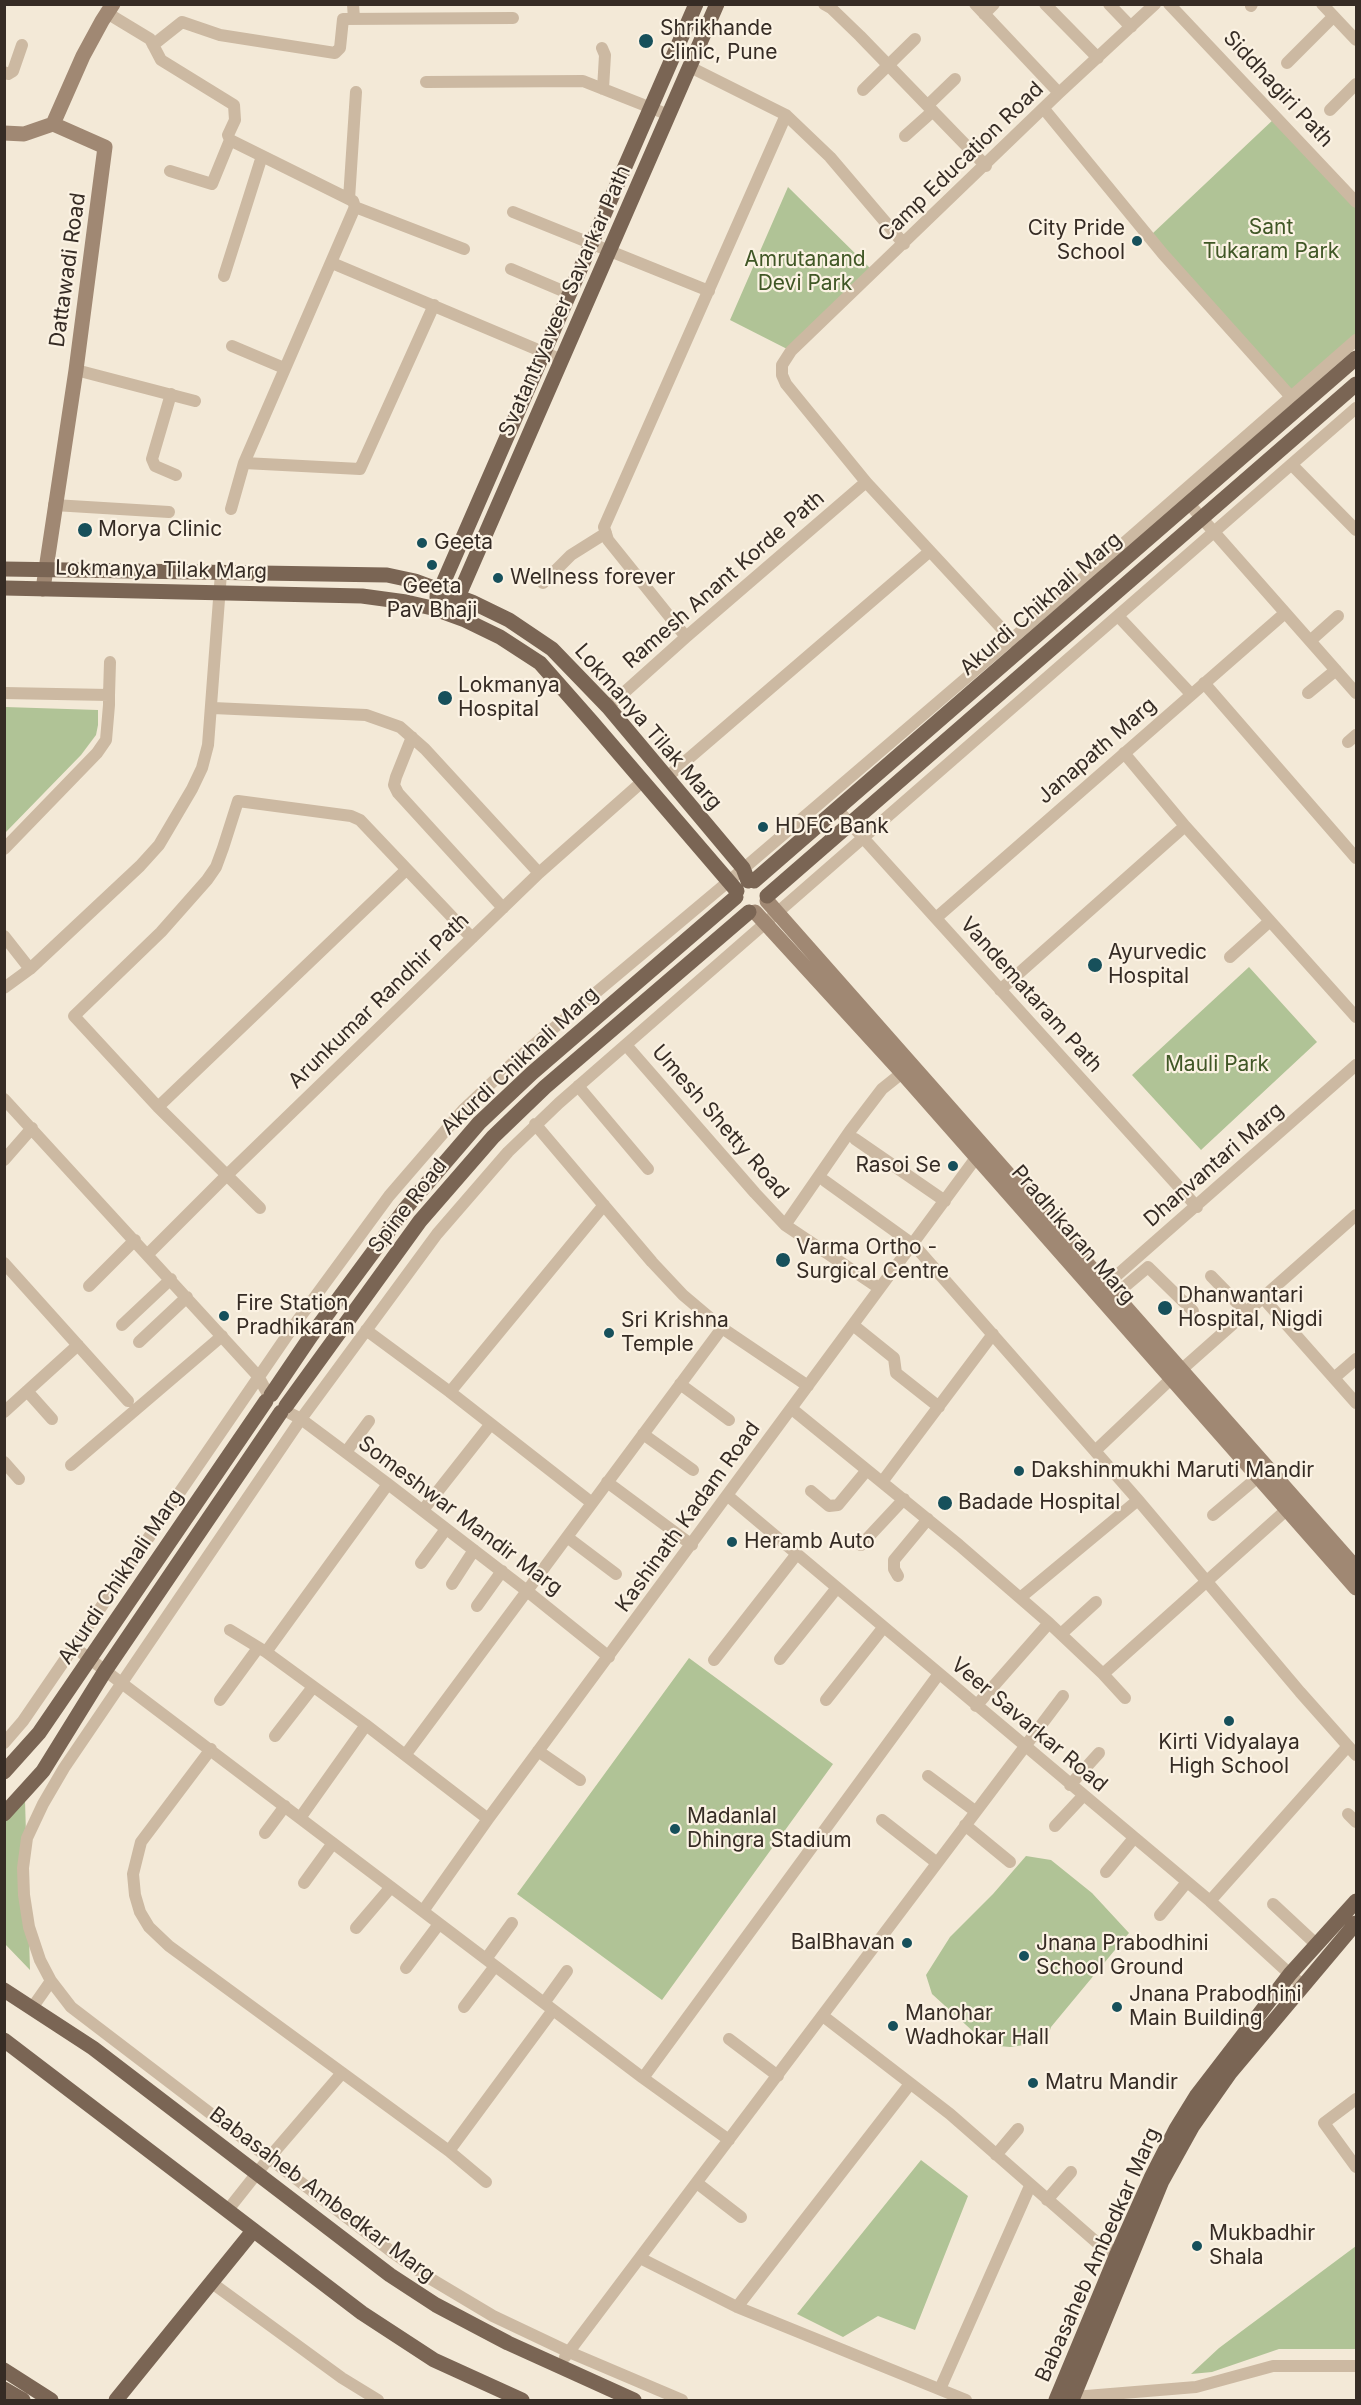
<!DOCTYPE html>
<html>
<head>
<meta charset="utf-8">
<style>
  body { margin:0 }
  #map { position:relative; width:1361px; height:2405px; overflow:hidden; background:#f3e9d7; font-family:Inter,sans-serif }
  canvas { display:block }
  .frame { position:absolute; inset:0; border:6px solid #362c25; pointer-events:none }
</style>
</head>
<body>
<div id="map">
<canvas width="1361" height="2405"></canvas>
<div class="frame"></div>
</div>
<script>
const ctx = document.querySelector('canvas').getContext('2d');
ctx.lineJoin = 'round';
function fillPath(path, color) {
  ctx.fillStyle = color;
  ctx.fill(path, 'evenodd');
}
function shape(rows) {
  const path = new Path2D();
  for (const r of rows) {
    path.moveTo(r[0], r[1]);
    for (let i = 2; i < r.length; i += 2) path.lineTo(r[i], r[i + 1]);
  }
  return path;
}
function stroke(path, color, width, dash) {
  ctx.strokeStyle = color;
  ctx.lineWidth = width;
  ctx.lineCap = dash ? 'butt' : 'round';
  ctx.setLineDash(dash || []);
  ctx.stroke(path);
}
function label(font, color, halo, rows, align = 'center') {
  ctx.font = font + ' Inter,sans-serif';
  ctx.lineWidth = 4.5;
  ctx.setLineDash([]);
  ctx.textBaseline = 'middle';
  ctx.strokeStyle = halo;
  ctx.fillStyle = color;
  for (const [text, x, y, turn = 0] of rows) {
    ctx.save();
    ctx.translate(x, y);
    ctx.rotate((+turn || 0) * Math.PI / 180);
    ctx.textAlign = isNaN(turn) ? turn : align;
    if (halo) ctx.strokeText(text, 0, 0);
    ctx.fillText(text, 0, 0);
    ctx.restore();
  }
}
const green = shape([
  [1275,118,1356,205,1356,340,1292,398,1152,234],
  [788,187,874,272,791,351,730,320],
  [5,707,98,710,98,725,96,735,81,755,5,833],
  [1249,967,1317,1042,1201,1150,1132,1075],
  [689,1658,833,1764,662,2000,517,1894],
  [25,1800,30,1970,5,1944,5,1821],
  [1026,1856,1051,1860,1092,1893,1129,1933,1051,2027,1046,2042,1010,2047,988,2045,932,1994,926,1975,950,1937,993,1894],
  [921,2160,968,2196,915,2330,878,2316,843,2337,797,2314],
  [1356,2246,1356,2349,1279,2349,1212,2372,1191,2374,1219,2348]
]);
const street = shape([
  [353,4,354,19],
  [824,4,831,8,860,36,986,166],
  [975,4,1059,93],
  [1045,4,1098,58],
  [1109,4,1131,27],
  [1169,4,1356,202],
  [1322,4,1356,40],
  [1251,6,1252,4],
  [107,13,150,39,161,60,234,105,235,120,228,135,230,140,353,201,355,207,244,463,231,509],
  [984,14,994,4],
  [153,45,182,22,220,35,335,53,340,48,343,19,513,18],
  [602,48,605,55,603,89],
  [1287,63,1333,17],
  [690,67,786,115,830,157,904,244],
  [4,72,8,74,13,71,22,45],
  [426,82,583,81,669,115],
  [863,90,915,39],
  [928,105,955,79],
  [1044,109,1163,254,1292,398],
  [1330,110,1356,84],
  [905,136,933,111],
  [170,171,212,184,230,140],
  [349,199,356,92],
  [355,207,464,249],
  [513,212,709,291],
  [332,263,562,360],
  [511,269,570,294],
  [224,276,262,156],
  [232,346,284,368],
  [76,370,195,401],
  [171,394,152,459,155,466,176,475],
  [244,463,360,469,434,305],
  [1292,465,1356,530],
  [1184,498,1356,693],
  [54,505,169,512],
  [543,583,571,555,606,533],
  [1118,616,1191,694],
  [686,637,608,540,604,527,786,115],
  [1310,641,1338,616],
  [1016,644,866,482,786,384,782,375,782,365,791,351,1059,93,1155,4],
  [1204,683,1356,858],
  [4,693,109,695,109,705,106,740,97,753,4,849],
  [1308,693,1336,670],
  [109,695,110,662],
  [608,707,686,637,866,482],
  [213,708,366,715,400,727,425,749,539,873],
  [412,737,396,777,394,785,398,793,503,908],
  [1348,742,1356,735],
  [1124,753,1185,826,1356,1017],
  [666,778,929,552],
  [837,809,1197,1207],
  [936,918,1285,613],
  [4,936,30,969],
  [1230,957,1270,921],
  [4,988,30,969,140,866,159,845,192,789,202,768,208,745,221,573],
  [1000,990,1185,826],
  [626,1045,755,1193,785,1225,879,1288],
  [578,1086,648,1169],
  [4,1099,258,1376,269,1396],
  [158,1107,406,870],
  [535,1124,652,1262,683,1295,722,1328,808,1386],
  [855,1139,945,1201],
  [4,1160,32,1128],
  [825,1181,914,1245,1138,1500,1300,1692,1356,1755],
  [260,1208,158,1107,74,1016,161,932,207,880,216,867,223,848,238,801,351,816,360,820,472,938],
  [785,1225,850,1131,882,1089,902,1073],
  [148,1254,226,1176,539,873,643,781],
  [4,1263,128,1401],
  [1211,1276,1247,1313],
  [89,1286,135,1240],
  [1099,1291,1356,1065],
  [1116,1294,1148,1267,1193,1311],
  [1263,1298,1356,1403],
  [122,1325,171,1279],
  [853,1325,894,1358,896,1373,939,1407],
  [366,1330,450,1392,592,1503],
  [139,1342,187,1297],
  [1334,1378,1356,1359],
  [680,1384,729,1420],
  [27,1391,52,1419],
  [450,1392,604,1205],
  [792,1409,959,1545,1049,1623,1103,1674,1292,1505],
  [284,1410,301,1419,388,1484,527,1591,609,1657],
  [4,1412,78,1345],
  [643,1434,693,1470],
  [1095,1451,1172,1378,1356,1215],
  [346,1452,369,1421],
  [4,1462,19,1479],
  [71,1465,222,1336],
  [607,1482,692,1545],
  [882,1482,993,1334],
  [811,1491,829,1506,838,1505,867,1470],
  [728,1496,1210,1901,1303,1986],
  [423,1510,490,1425],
  [1213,1515,1258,1477],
  [567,1537,616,1574],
  [861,1545,904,1499],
  [421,1563,446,1529],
  [898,1576,894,1569,894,1560,928,1519],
  [452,1584,474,1550],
  [1020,1598,1138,1500],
  [477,1606,502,1571],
  [230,1630,266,1652,366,1725,488,1819],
  [1061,1634,1096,1602],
  [74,1647,643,2078,729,2140],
  [266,1652,388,1484],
  [780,1659,836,1589],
  [714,1660,796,1555],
  [1103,1674,1125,1698],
  [220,1700,258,1648],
  [826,1700,883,1628],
  [976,1706,1049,1623],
  [275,1736,313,1687],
  [4,1743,23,1721,295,1324,389,1196,464,1109,518,1058,729,881,1117,549,1356,340],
  [211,1749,141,1842,133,1874,135,1895,140,1912,149,1927,169,1946,449,2151,486,2182],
  [538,1751,580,1780],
  [406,1754,722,1328],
  [928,1776,975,1811],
  [1070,1785,1099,1753],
  [1348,1814,1356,1822],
  [300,1818,366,1725],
  [882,1820,937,1863],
  [965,1825,1010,1862],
  [1055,1826,1083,1796],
  [265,1833,285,1806],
  [1106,1872,1134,1838],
  [304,1883,333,1843],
  [1210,1901,1348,1746],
  [1273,1904,1317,1945],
  [423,1911,488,1819,981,1151],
  [1160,1915,1187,1882],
  [356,1928,391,1887],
  [486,1959,512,1923],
  [406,1968,439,1924],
  [544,2003,567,1971],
  [464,2007,495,1966],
  [32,2008,51,1981],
  [823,2016,950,2114,1102,2247,1124,2255],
  [729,2039,778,2076],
  [643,2078,938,1675],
  [1356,2099,1324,2123,1356,2167],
  [449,2151,553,2010],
  [996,2155,1018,2129],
  [697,2183,741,2217],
  [1047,2200,1071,2172],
  [227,2211,269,2158,342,2073],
  [640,2258,737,2307,966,2400],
  [212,2283,342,2378,378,2400],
  [737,2307,910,2084],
  [565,2357,1063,1696],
  [940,2389,1030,2186],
  [1067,2395,1074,2397,1196,2387,1273,2366,1356,2366],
  [682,2400,569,2352,493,2316,431,2279,392,2252,71,2007,51,1981,40,1960,29,1927,24,1895,23,1868,27,1838,43,1804,64,1768,301,1419,437,1234,508,1152,559,1103,1356,408]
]);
const secondary = shape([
  [53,124,83,56,102,21,113,4],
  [4,133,24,134,53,124],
  [43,589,76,370,105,147,53,124],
  [767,901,1356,1568],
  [755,912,905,1076,1356,1588]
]);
const primary = shape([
  [4,569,387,575,415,581,472,602,509,620,552,649,608,707,743,868,748,881],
  [4,588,362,596,406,602,432,608,465,620,500,637,540,663,592,722,737,891],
  [437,597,696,4],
  [455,604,717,4],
  [754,881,1356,358],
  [767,896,1356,384],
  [271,1395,311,1336,405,1209,479,1123,532,1073,736,897],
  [286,1406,420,1221,493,1137,545,1087,749,912],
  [4,1772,39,1733,266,1401],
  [4,1814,43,1771,105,1671,281,1412],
  [4,1990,93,2048,390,2275,436,2305,508,2343,634,2400],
  [4,2040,362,2313,434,2360,522,2400],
  [4,2370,51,2400],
  [4,2389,23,2400],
  [116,2400,253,2231],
  [1056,2400,1117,2254,1151,2178,1176,2129,1197,2095,1290,1974,1356,1901],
  [1072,2400,1162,2181,1192,2127,1230,2073,1356,1923]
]);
const markers = [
  [646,41,8,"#17505b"],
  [1137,241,6,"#17505b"],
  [85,530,8,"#17505b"],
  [422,543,6,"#17505b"],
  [432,565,6,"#17505b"],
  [498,578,6,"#17505b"],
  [445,698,8,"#17505b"],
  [763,827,6,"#17505b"],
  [1095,965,8,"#17505b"],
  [953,1166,6,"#17505b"],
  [783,1260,8,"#17505b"],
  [1165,1308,8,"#17505b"],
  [224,1316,6,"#17505b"],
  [609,1333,6,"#17505b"],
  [1019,1471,6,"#17505b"],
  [945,1503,8,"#17505b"],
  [732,1542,6,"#17505b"],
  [1229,1721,6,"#17505b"],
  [675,1829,6,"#17505b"],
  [907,1943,6,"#17505b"],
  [1024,1956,6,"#17505b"],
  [1117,2007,6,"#17505b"],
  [893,2026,6,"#17505b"],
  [1033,2083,6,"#17505b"],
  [1197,2246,6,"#17505b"]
];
const poiNames = [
  ["Shrikhande",660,29],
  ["Clinic, Pune",660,53],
  ["City Pride",1125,229,"right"],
  ["School",1125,253,"right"],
  ["Morya Clinic",98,530],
  ["Geeta",434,543],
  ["Wellness forever",510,578],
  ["Geeta",432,587,"center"],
  ["Pav Bhaji",432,611,"center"],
  ["Lokmanya",458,686],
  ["Hospital",458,710],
  ["HDFC Bank",775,827],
  ["Ayurvedic",1108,953],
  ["Hospital",1108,977],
  ["Rasoi Se",941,1166,"right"],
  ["Varma Ortho -",796,1248],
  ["Surgical Centre",796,1272],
  ["Dhanwantari",1178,1296],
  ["Hospital, Nigdi",1178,1320],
  ["Fire Station",236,1304],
  ["Pradhikaran",236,1328],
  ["Sri Krishna",621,1321],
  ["Temple",621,1345],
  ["Dakshinmukhi Maruti Mandir",1031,1471],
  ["Badade Hospital",958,1503],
  ["Heramb Auto",744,1542],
  ["Kirti Vidyalaya",1229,1743,"center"],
  ["High School",1229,1767,"center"],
  ["Madanlal",687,1817],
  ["Dhingra Stadium",687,1841],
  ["BalBhavan",895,1943,"right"],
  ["Jnana Prabodhini",1036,1944],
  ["School Ground",1036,1968],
  ["Jnana Prabodhini",1129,1995],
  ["Main Building",1129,2019],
  ["Manohar",905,2014],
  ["Wadhokar Hall",905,2038],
  ["Matru Mandir",1045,2083],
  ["Mukbadhir",1209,2234],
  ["Shala",1209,2258]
];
const streetNames = [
  ["Siddhagiri Path",1278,89,47],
  ["Camp Education Road",961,162,-44],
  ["Dattawadi Road",68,270,-82],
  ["Svatantryaveer Savarkar Path",565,301,-66],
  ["Lokmanya Tilak Marg",161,570,1],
  ["Ramesh Anant Korde Path",724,580,-41],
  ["Akurdi Chikhali Marg",1041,604,-41],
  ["Lokmanya Tilak Marg",648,727,49],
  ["Janapath Marg",1097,751,-41],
  ["Vandemataram Path",1031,995,48],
  ["Arunkumar Randhir Path",379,1001,-44],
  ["Akurdi Chikhali Marg",520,1061,-43],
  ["Umesh Shetty Road",720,1122,49],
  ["Dhanvantari Marg",1214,1165,-41],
  ["Spine Road",408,1206,-52],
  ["Pradhikaran Marg",1073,1235,49],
  ["Someshwar Mandir Marg",460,1516,37],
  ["Kashinath Kadam Road",688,1517,-54],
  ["Akurdi Chikhali Marg",121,1577,-56],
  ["Veer Savarkar Road",1029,1725,40],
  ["Babasaheb Ambedkar Marg",322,2195,37],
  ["Babasaheb Ambedkar Marg",1098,2255,-66]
];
const parkNames = [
  ["Sant",1271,228],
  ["Tukaram Park",1271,252],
  ["Amrutanand",805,260],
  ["Devi Park",805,284],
  ["Mauli Park",1217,1065]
];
fillPath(green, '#b0c396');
stroke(street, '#ccb9a2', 12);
stroke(secondary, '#a08873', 15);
stroke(primary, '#7a6554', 15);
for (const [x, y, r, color] of markers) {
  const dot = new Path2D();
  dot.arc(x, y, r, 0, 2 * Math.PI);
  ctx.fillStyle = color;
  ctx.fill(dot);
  stroke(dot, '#fbf2e3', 2);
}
label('21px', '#362c25', '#fbf2e3', poiNames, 'left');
label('21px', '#362c25', '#fbf2e3', streetNames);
label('21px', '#405726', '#fbf2e3', parkNames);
</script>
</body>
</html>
